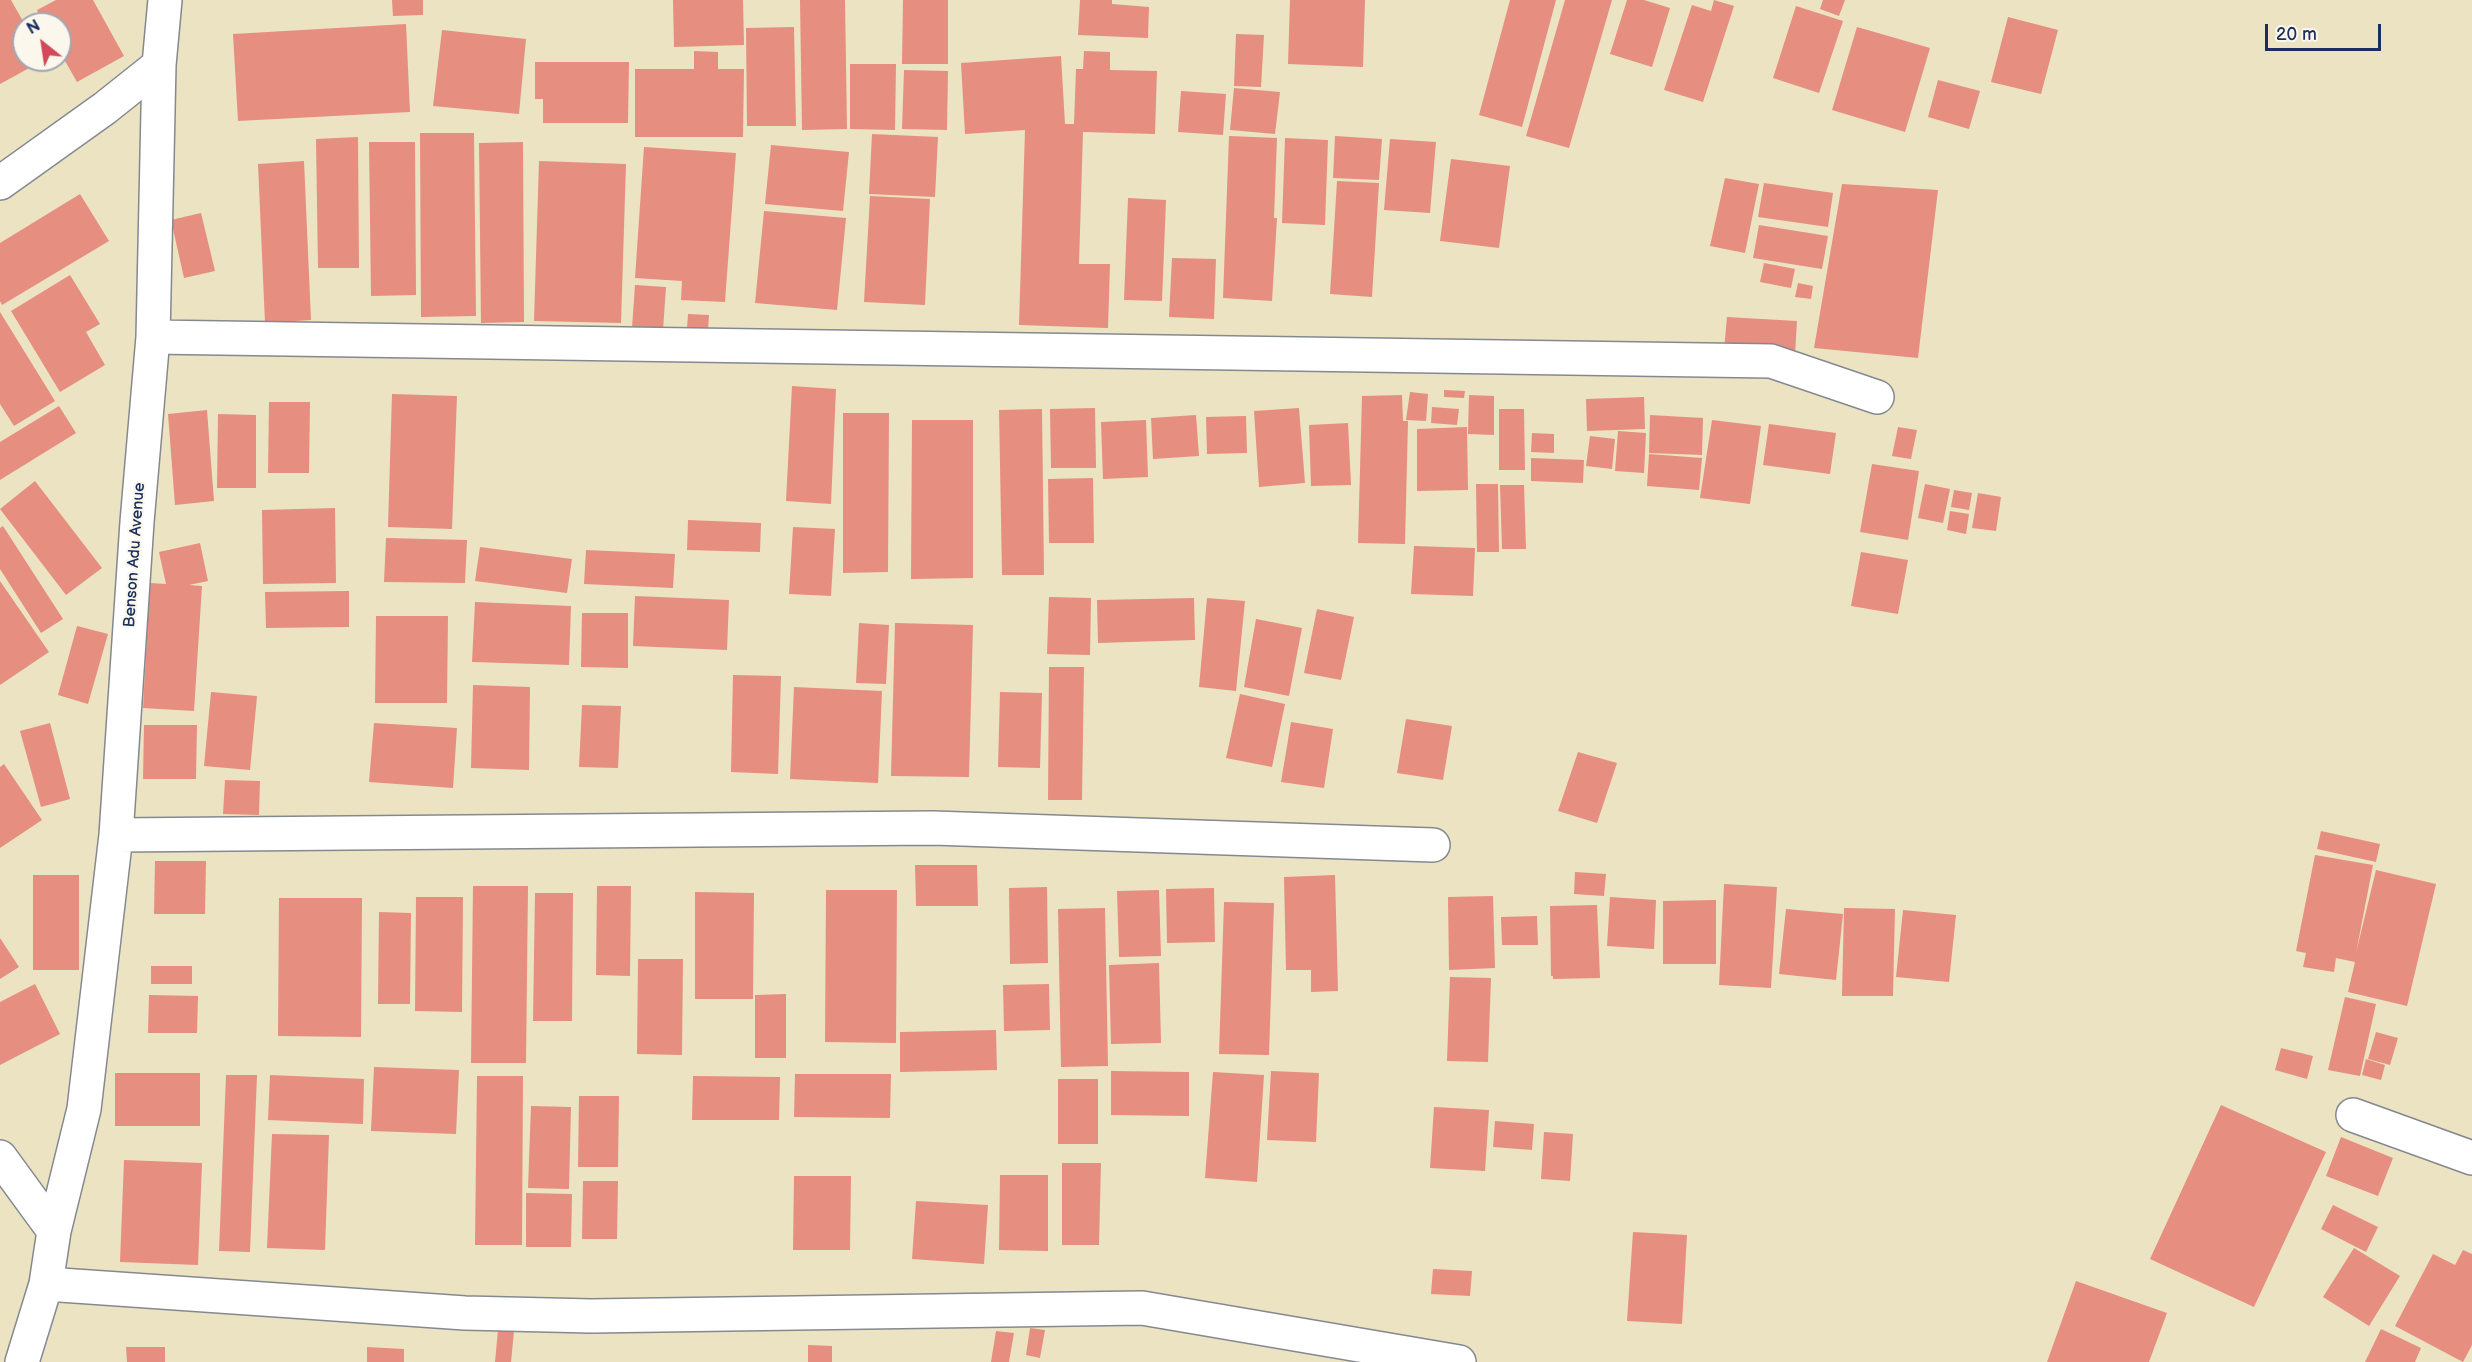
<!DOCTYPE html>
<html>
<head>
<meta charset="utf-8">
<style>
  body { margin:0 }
  #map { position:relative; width:2472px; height:1362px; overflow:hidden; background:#ece3c3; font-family:"Balsamiq Sans",sans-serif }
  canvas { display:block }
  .north { position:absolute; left:12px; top:12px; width:60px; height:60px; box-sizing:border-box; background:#fbf7ec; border:2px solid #a1a7b3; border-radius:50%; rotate:330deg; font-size:16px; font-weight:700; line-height:24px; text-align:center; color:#1b2f5e }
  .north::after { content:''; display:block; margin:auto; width:21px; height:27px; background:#d1495b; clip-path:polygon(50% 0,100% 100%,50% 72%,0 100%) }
  .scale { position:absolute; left:2265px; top:24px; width:116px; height:27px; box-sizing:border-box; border:3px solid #1b2f5e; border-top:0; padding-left:8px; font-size:18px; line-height:21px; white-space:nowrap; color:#1b2f5e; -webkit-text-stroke:4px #fbf7ec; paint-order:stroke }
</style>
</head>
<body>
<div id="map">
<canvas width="2472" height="1362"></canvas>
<div class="north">N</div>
<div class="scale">20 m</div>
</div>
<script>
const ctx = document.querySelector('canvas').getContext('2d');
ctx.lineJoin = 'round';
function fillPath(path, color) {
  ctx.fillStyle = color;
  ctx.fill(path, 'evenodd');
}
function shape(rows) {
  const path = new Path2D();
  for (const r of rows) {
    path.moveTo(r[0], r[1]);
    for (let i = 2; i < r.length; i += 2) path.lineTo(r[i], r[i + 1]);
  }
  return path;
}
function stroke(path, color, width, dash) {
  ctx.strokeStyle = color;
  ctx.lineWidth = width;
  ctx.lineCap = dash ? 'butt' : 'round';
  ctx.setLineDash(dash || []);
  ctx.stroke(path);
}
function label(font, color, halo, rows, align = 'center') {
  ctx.font = font + ' "Balsamiq Sans",sans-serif';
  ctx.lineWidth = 4.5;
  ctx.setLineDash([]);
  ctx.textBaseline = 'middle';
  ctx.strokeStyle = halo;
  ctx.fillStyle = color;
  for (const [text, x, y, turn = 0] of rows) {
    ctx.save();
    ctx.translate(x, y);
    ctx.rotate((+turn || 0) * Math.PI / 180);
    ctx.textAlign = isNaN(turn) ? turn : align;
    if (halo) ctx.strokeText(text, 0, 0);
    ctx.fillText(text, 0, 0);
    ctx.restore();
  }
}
const building = shape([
  [0,0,11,0,24,23,24,60,44,60,0,84],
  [56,0,93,0,124,56,77,82,60,52,60,24,44,24,37,10],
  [392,0,423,0,423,15,393,16],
  [673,0,743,0,744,45,674,47],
  [800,0,845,0,847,129,802,130],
  [903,0,948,0,948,64,902,64],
  [1080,0,1112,0,1112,4,1149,7,1148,38,1078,35],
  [1290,0,1365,0,1363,67,1288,64],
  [1510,0,1556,0,1522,127,1479,115],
  [1565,0,1612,0,1569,148,1526,136],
  [1627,0,1644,0,1670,8,1652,67,1610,54],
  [1714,0,1734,6,1703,102,1664,90,1692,5,1711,11],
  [1823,0,1845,0,1839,16,1820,9],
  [1796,6,1843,21,1819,93,1773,78],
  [2008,17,2058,30,2041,94,1991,82],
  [406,24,410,112,238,121,233,34],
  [794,27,796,126,747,126,746,28],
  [1857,27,1930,48,1905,132,1832,110],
  [442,30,526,39,519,114,433,106],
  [1236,34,1264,35,1261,87,1234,86],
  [694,51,718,52,718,69,744,69,743,137,635,137,635,69,694,69],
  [1084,51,1110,52,1110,70,1157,71,1155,134,1083,132,1079,264,1110,264,1108,328,1019,325,1025,130,965,134,961,63,1061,56,1065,124,1074,124,1076,69,1083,69],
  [535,62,629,62,628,123,543,123,543,99,535,99],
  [850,64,896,64,895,130,850,129],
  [904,70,948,71,947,130,902,129],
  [1938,80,1980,91,1969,129,1928,117],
  [1234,88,1280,92,1275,134,1230,130],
  [1181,91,1226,94,1223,135,1178,132],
  [420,133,474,133,476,316,421,317],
  [872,134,938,137,935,197,869,194],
  [1229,136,1277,138,1274,218,1277,218,1272,301,1223,298],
  [1335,136,1382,139,1379,180,1333,178],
  [358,137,359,268,318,268,316,139],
  [1285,138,1328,140,1325,225,1282,223],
  [1390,139,1436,142,1430,213,1384,210],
  [369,142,415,142,416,295,371,296],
  [523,142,524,322,481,323,479,143],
  [771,145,849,152,843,211,765,204],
  [644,147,736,153,725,302,681,300,682,281,635,278],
  [1451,159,1510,166,1499,248,1440,241],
  [304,161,311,320,265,323,258,164],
  [539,161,626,164,621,323,534,321],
  [1725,178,1759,184,1745,253,1710,246],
  [1337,181,1379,183,1372,297,1330,294],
  [1764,183,1833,193,1828,227,1758,217],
  [1842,184,1938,190,1918,358,1814,348],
  [80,194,109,241,2,305,0,301,0,243],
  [870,196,930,199,925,305,864,302],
  [1128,198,1166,200,1162,301,1124,300],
  [764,211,846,218,837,310,755,303],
  [201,213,215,271,184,278,171,220],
  [1759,225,1828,236,1822,269,1753,258],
  [1172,258,1216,259,1214,319,1169,317],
  [1764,263,1795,269,1791,288,1760,282],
  [70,275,100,324,86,332,105,365,60,392,11,311],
  [1798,283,1813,286,1811,299,1795,297],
  [635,285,666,287,662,344,631,342],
  [0,312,55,401,14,426,0,404],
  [688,314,709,315,707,344,686,343],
  [1727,317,1797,321,1795,355,1724,350],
  [792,386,836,389,831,504,786,501],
  [1444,390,1465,391,1464,398,1444,397],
  [1410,392,1428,394,1426,421,1406,420],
  [392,394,457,396,452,529,388,527],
  [1402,395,1403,421,1408,421,1405,544,1358,543,1362,396],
  [1469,395,1494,396,1494,435,1468,434],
  [1644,397,1645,429,1587,431,1586,399],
  [269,402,310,402,309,473,268,473],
  [59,406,76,433,0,480,0,442],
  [1432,407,1459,409,1457,425,1431,423],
  [1095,408,1096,468,1051,468,1050,409],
  [1299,408,1305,483,1259,487,1254,411],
  [1042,409,1044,575,1002,575,999,410],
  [1499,409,1524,409,1525,470,1499,470],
  [207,410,214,501,175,505,168,414],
  [843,413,889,413,888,572,843,573],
  [218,414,256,415,256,488,217,488],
  [1196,415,1199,456,1153,459,1151,418],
  [1650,415,1703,418,1702,455,1649,453],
  [1246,416,1247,453,1207,454,1206,417],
  [912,420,973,420,973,578,911,579],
  [1146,420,1148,477,1103,479,1101,422],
  [1712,420,1761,426,1750,504,1700,498],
  [1348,423,1351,485,1311,486,1309,425],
  [1769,424,1836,433,1830,474,1763,465],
  [1467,427,1468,490,1417,491,1417,429],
  [1898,427,1917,430,1911,459,1892,456],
  [1618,431,1646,433,1644,473,1615,471],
  [1532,433,1554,434,1554,453,1531,452],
  [1590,436,1615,439,1612,469,1586,466],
  [1649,454,1702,458,1699,490,1647,486],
  [1531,458,1584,460,1583,483,1531,481],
  [1872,464,1919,471,1908,540,1860,532],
  [1093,478,1094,543,1049,543,1048,479],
  [35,481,102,568,66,595,0,509],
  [1476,484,1498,484,1499,552,1477,552],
  [1925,484,1950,489,1943,523,1918,518],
  [1500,485,1524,485,1526,549,1502,549],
  [1954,490,1972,493,1969,510,1951,507],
  [1978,493,2001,497,1996,531,1972,528],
  [335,508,336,583,263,584,262,510],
  [1950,511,1969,514,1966,534,1947,530],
  [688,520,761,523,760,552,687,550],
  [3,526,63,619,41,633,0,569,0,528],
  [793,527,835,529,831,596,789,594],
  [386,538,467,540,465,583,384,582],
  [200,543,208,581,189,585,202,586,194,711,143,708,150,583,166,584,159,552],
  [1414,546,1475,548,1473,596,1411,594],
  [480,547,572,559,567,593,475,581],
  [586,550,675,554,673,588,584,584],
  [1861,552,1908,560,1898,614,1851,606],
  [0,581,49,652,0,685],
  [349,591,349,627,266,628,265,592],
  [635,596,729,600,727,650,633,646],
  [1049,597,1091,598,1090,655,1047,654],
  [1194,598,1195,640,1098,643,1097,600],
  [1207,598,1245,601,1236,691,1199,687],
  [475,602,571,606,569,665,472,662],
  [1317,609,1354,617,1341,680,1304,673],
  [582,613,628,613,628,668,581,667],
  [376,616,448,616,447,703,375,703],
  [1256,619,1302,628,1289,696,1244,687],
  [859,623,889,625,886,684,856,683],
  [895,623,973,625,969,777,891,776],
  [77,626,108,634,88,704,58,695],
  [1049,667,1084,667,1082,800,1048,800],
  [733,675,781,676,778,774,731,772],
  [473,685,530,687,529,770,471,768],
  [794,687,882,691,878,783,790,779],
  [211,692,257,696,250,770,204,766],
  [1000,692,1042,693,1040,768,998,767],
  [1240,694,1285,704,1272,767,1226,758],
  [582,705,621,706,618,768,579,767],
  [1406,719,1452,726,1443,780,1397,773],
  [1291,722,1333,729,1324,788,1281,782],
  [50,723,70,799,41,807,20,731],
  [374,723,457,728,453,788,369,782],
  [144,725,197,725,196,779,143,779],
  [1578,752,1617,763,1597,823,1558,811],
  [4,764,42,820,0,848,0,767],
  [225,780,260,781,259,815,223,814],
  [2321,831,2380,844,2376,862,2317,849],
  [2315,855,2373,865,2356,953,2376,870,2436,884,2407,1006,2348,992,2355,962,2336,958,2334,972,2303,967,2306,953,2296,951],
  [155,861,206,861,205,914,154,914],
  [915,865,977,865,978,906,916,906],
  [1575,872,1606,874,1604,896,1574,894],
  [33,875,79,875,79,970,33,970],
  [1335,875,1338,991,1311,992,1311,970,1286,970,1284,877],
  [1724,884,1777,887,1771,988,1719,985],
  [473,886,528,886,526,1063,471,1063],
  [597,886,631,886,630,976,596,975],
  [1047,887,1048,963,1010,964,1009,888],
  [1214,888,1215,942,1167,943,1166,889],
  [826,890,897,890,896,1043,825,1042],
  [1159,890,1161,956,1119,957,1117,891],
  [695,892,754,893,753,999,695,999],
  [535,893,573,893,572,1021,533,1021],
  [1493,896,1495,968,1449,970,1448,897],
  [416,897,463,897,462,1012,415,1011],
  [1610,897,1656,900,1654,949,1607,946],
  [279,898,362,898,361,1037,278,1036],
  [1716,900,1716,964,1663,964,1663,901],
  [1224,902,1274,903,1269,1055,1219,1054],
  [1597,905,1600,978,1553,979,1553,976,1551,976,1550,906],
  [1105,908,1108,1066,1061,1067,1058,909],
  [1844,908,1895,909,1893,996,1842,996],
  [1786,909,1843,914,1836,980,1779,974],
  [1903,910,1956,915,1949,982,1896,977],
  [379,912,411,913,410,1004,378,1004],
  [1537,916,1538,945,1502,945,1501,917],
  [0,938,19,967,0,979],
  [638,959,683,959,682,1055,637,1054],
  [1159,963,1161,1043,1111,1044,1109,965],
  [151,966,192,966,192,984,151,984],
  [1450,977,1491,978,1488,1062,1447,1061],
  [35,984,60,1034,0,1065,0,1002],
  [1049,984,1050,1030,1004,1031,1003,985],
  [786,994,786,1058,755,1058,755,995],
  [149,995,198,996,197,1033,148,1033],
  [2345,997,2376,1004,2360,1076,2328,1070],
  [996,1030,997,1070,900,1072,900,1032],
  [2376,1032,2398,1038,2390,1065,2368,1059],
  [2281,1048,2313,1056,2307,1079,2275,1070],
  [2366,1059,2385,1065,2381,1080,2362,1075],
  [374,1067,459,1070,456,1134,371,1131],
  [1111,1071,1189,1072,1189,1116,1111,1115],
  [1271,1071,1319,1073,1316,1142,1267,1140],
  [1213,1072,1264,1075,1257,1182,1205,1178],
  [115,1073,200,1073,200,1126,115,1126],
  [795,1074,891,1074,890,1118,794,1117],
  [226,1075,257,1075,250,1252,219,1251],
  [270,1075,364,1079,363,1124,268,1120],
  [477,1076,523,1076,522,1245,475,1245],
  [693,1076,780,1077,779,1120,692,1120],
  [1058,1079,1098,1079,1098,1144,1058,1144],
  [579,1096,619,1096,618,1167,578,1167],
  [2221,1105,2326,1152,2254,1307,2150,1259],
  [531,1106,571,1107,569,1189,528,1188],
  [1434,1107,1489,1110,1485,1171,1430,1168],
  [1495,1121,1534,1124,1532,1150,1493,1147],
  [1544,1132,1573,1134,1570,1181,1541,1179],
  [272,1134,329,1135,325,1250,267,1248],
  [2341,1137,2393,1158,2378,1196,2326,1176],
  [124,1160,202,1163,198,1265,120,1262],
  [1062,1163,1101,1163,1099,1245,1062,1245],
  [1000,1175,1048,1175,1048,1251,999,1250],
  [794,1176,851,1176,850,1250,793,1250],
  [583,1181,618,1181,617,1239,582,1239],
  [526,1193,572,1194,571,1247,526,1247],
  [916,1201,988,1205,984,1264,912,1259],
  [2333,1205,2378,1227,2366,1252,2321,1229],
  [1633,1232,1687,1235,1682,1324,1627,1321],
  [2354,1248,2400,1276,2369,1326,2323,1297],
  [2463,1250,2472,1254,2472,1345,2463,1362,2395,1326,2433,1254,2455,1265],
  [1433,1269,1472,1271,1470,1296,1431,1294],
  [2076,1281,2167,1313,2149,1362,2047,1362],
  [499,1319,515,1321,511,1362,495,1362],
  [1030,1328,1045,1330,1040,1358,1026,1355],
  [2381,1329,2421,1348,2415,1362,2365,1362],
  [996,1331,1014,1333,1009,1362,991,1362],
  [808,1345,832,1346,832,1362,808,1362],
  [126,1347,165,1347,165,1362,127,1362],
  [367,1347,404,1349,404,1362,367,1362]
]);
const minor = shape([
  [0,183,105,108,159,65],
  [153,337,1771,361,1877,397],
  [116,835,933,828,1433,845],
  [2353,1115,2472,1158],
  [0,1157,54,1231],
  [46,1284,465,1313,591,1316,1142,1308,1459,1362],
  [22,1362,46,1284,54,1231,84,1109,116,835,137,522,153,337,159,65,165,0]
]);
const streetNames = [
  ["Benson Adu Avenue",135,555,-86]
];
fillPath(building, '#e68e80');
stroke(minor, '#848990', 36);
stroke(minor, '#fff', 33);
label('16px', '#1b2f5e', '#fbf7ec', streetNames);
</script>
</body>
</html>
